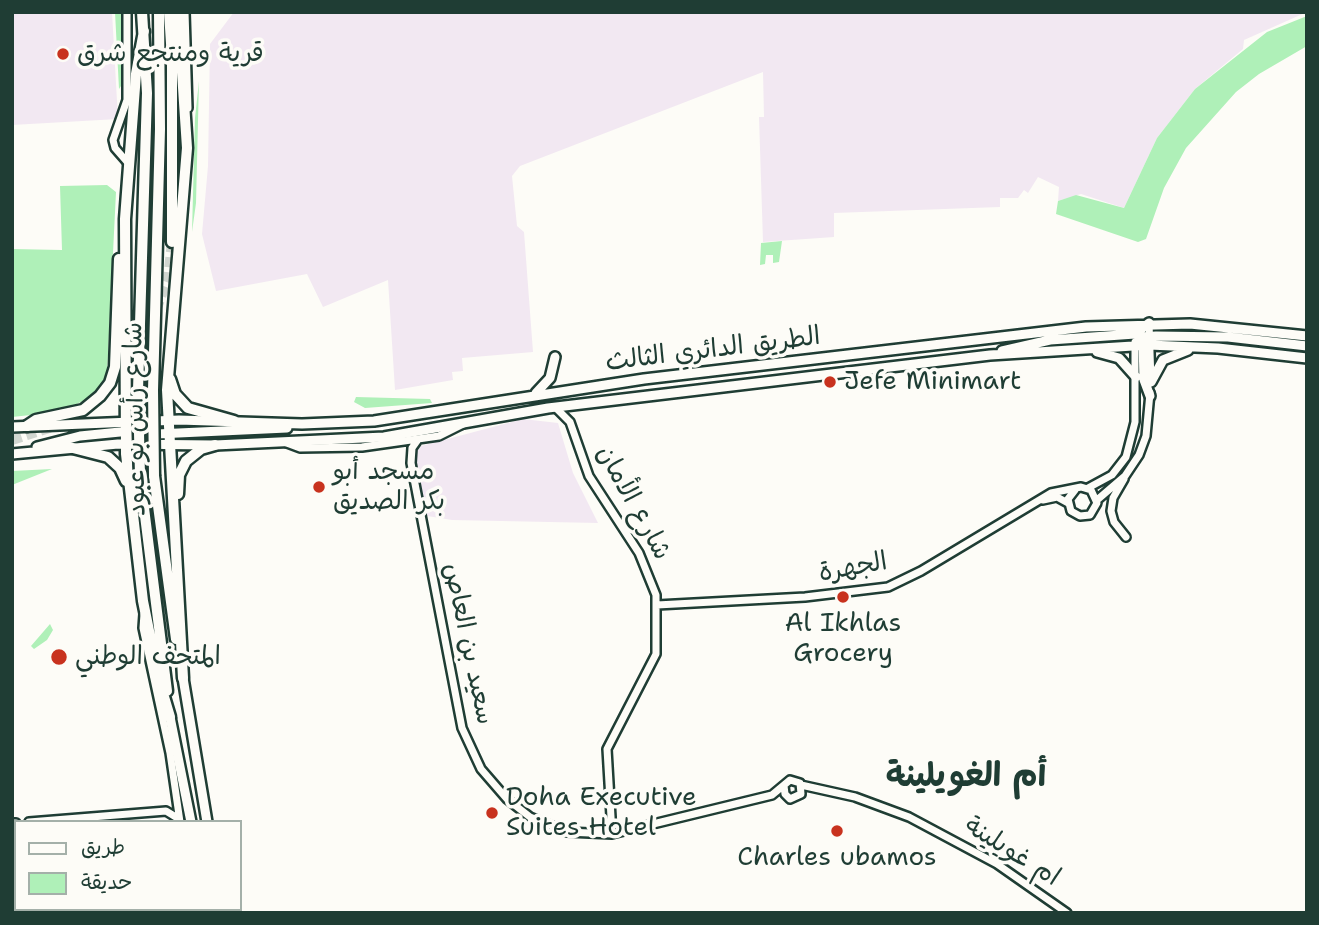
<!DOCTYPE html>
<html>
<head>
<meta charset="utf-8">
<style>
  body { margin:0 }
  #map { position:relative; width:1319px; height:925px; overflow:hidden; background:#fdfcf7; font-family:"Shantell Sans","Playpen Sans Arabic",sans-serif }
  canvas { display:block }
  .frame { position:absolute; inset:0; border:14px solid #1f3d34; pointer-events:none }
  .legend { position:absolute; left:14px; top:820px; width:228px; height:91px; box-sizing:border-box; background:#fdfcf7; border:2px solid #a4b0a9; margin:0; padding:9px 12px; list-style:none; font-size:21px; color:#1f3d34 }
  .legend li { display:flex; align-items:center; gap:14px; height:35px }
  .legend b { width:35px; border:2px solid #a4b0a9 }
</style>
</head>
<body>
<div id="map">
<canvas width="1319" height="925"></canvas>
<div class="frame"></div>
<ul class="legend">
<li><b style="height:9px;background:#fdfcf7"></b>طريق</li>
<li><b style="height:19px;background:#aff0b8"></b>حديقة</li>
</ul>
</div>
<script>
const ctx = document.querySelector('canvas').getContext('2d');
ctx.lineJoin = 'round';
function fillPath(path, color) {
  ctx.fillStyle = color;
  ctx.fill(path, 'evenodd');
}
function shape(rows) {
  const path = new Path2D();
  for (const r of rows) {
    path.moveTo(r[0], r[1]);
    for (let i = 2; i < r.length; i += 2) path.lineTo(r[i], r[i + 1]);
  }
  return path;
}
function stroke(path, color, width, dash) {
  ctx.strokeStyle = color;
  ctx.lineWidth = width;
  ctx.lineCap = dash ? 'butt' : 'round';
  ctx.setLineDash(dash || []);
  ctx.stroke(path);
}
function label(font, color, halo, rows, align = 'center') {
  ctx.font = font + ' "Shantell Sans","Playpen Sans Arabic",sans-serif';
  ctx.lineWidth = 7;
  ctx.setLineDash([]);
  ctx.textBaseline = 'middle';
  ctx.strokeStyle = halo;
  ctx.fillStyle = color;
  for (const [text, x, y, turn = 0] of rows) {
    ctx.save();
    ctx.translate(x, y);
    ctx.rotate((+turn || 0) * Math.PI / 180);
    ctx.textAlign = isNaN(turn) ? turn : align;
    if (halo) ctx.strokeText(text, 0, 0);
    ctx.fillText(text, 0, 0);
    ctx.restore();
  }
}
const built = shape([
  [12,12,112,12,118,119,12,125],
  [234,12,1307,12,1244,40,1243,49,1195,89,1157,138,1124,208,1081,194,1058,201,1059,187,1038,177,1028,193,1024,190,1018,198,1000,198,1000,207,834,213,834,237,763,242,759,117,764,117,763,72,520,166,512,176,517,226,524,232,533,352,462,358,463,371,452,372,453,380,395,390,388,280,323,307,307,274,216,291,202,234,208,166,210,44],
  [523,419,558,423,573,473,598,523,452,520,415,514,406,450]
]);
const green = shape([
  [115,12,122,12,123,83,119,89],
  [1307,16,1307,46,1259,74,1236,92,1186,148,1164,188,1146,239,1138,242,1056,214,1058,201,1076,195,1124,208,1157,138,1195,89,1267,32],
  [199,81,196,203,192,232,195,118],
  [107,185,116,192,107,375,92,397,59,412,12,417,12,249,62,250,60,186],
  [782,241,779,262,773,263,773,255,766,255,765,264,760,265,761,243],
  [356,397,430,399,432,403,365,408,354,402],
  [52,469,12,485,12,471],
  [50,624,53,630,47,640,34,649,31,646]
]);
const motorwayTunnel = shape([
  [109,386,133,356,151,324,168,278,172,242],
  [12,440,52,427,79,412]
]);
const tertiary = shape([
  [127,12,127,100,113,140,115,148,129,164],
  [185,12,188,108],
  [1149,323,1151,381],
  [555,407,570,422,589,476,639,553,656,595,656,654,607,749,612,834],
  [417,441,412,448,411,463,462,728,481,769,507,799,530,817,567,832,612,834,772,795,790,780,800,783,801,794,790,799,785,794,784,786],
  [284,442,300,448,362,447,439,436,463,424],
  [1124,479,1113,498,1111,511,1114,522,1126,537],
  [1088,488,1112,475,1126,457,1135,422,1135,342],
  [1043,500,1057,497,1068,503],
  [1097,500,1125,476,1139,455,1146,436,1150,393],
  [657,605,805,597,888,587,921,571,1051,493,1081,487,1091,490,1097,503,1090,515,1080,516,1071,511,1068,499,1075,490],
  [144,614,143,628,170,753,180,822],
  [801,785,855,797,909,817,997,864,1067,913],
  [29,822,166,811,179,819],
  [12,823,16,823]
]);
const primary = shape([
  [183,678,207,822],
  [170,717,191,822],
  [201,909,201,913],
  [220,909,220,913]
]);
const trunk = shape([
  [1143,342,1144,380,1150,396],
  [1135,346,1141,337,1156,336,1228,337,1307,346],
  [1002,351,1050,340,1135,334,1149,323],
  [1097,352,1119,358,1136,377],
  [1151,382,1163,360,1188,350],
  [536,393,550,378,555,357],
  [12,427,179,420,302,424,374,421,644,379,1086,327,1190,324,1307,336],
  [126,444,135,435,287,428],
  [37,447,80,436,130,431],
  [12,454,118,444,215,445,384,437,548,408,990,355,1149,345,1218,348,1307,358]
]);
const motorway = shape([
  [169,12,172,59,172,242],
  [178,12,187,148,167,390,183,678],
  [144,31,136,74,125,219,126,454,143,601,159,680,170,717],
  [170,379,175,394,188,408,234,421],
  [138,390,147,93,142,12],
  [153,390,160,129,159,12],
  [27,426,36,420,83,410,100,396,110,383,115,367,119,259],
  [69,447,108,457,120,468,126,481],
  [140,476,167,691],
  [154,476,176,639],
  [178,494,179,475,186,461,201,449,215,445]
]);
const motorwayBridge = shape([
  [138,390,140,476],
  [153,390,154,476]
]);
const markers = [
  [63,54,7,"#c8321e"],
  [830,382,7,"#c8321e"],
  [319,487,7,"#c8321e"],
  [843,597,7,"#c8321e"],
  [59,657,9,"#c8321e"],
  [492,813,7,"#c8321e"],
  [837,831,7,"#c8321e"]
];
const poiNames = [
  ["قرية ومنتجع شرق",77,54],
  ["Jefe Minimart",844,382],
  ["مسجد أبو",333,472],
  ["بكر الصديق",333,502],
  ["Al Ikhlas",843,624,"center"],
  ["Grocery",843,654,"center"],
  ["المتحف الوطني",75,657],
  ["Doha Executive",506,798],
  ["Suites Hotel",506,828],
  ["Charles ubamos",837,858,"center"]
];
const streetNames = [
  ["الطريق الدائري الثالث",713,350,-7],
  ["شارع رأس بو عبود",136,419,-91],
  ["شارع الأمان",633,503,61],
  ["الجهرة",853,568,-10],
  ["سعيد بن العاص",468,644,78],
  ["ام غويلينة",1012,852,32]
];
const districtNames = [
  ["أم الغويلينة",966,777]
];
fillPath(built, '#f2e8f2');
fillPath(green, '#aff0b8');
stroke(motorwayTunnel, '#d1d6d0', 10, [10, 5]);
stroke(tertiary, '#1f3d34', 12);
stroke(primary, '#1f3d34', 14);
stroke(trunk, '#1f3d34', 14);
stroke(motorway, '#1f3d34', 15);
stroke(tertiary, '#fdfcf7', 7);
stroke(primary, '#fdfcf7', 9);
stroke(trunk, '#fdfcf7', 9);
stroke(motorway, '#fdfcf7', 10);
stroke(motorwayBridge, '#1f3d34', 15, []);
stroke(motorwayBridge, '#fdfcf7', 10);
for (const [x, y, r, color] of markers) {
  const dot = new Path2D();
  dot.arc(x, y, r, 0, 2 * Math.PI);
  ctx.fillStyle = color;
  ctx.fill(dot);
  stroke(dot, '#fdfcf7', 2.5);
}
label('26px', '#1f3d34', '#fdfcf7', poiNames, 'left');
label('26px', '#1f3d34', '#fdfcf7', streetNames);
label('bold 33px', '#1f3d34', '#fdfcf7', districtNames);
</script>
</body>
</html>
